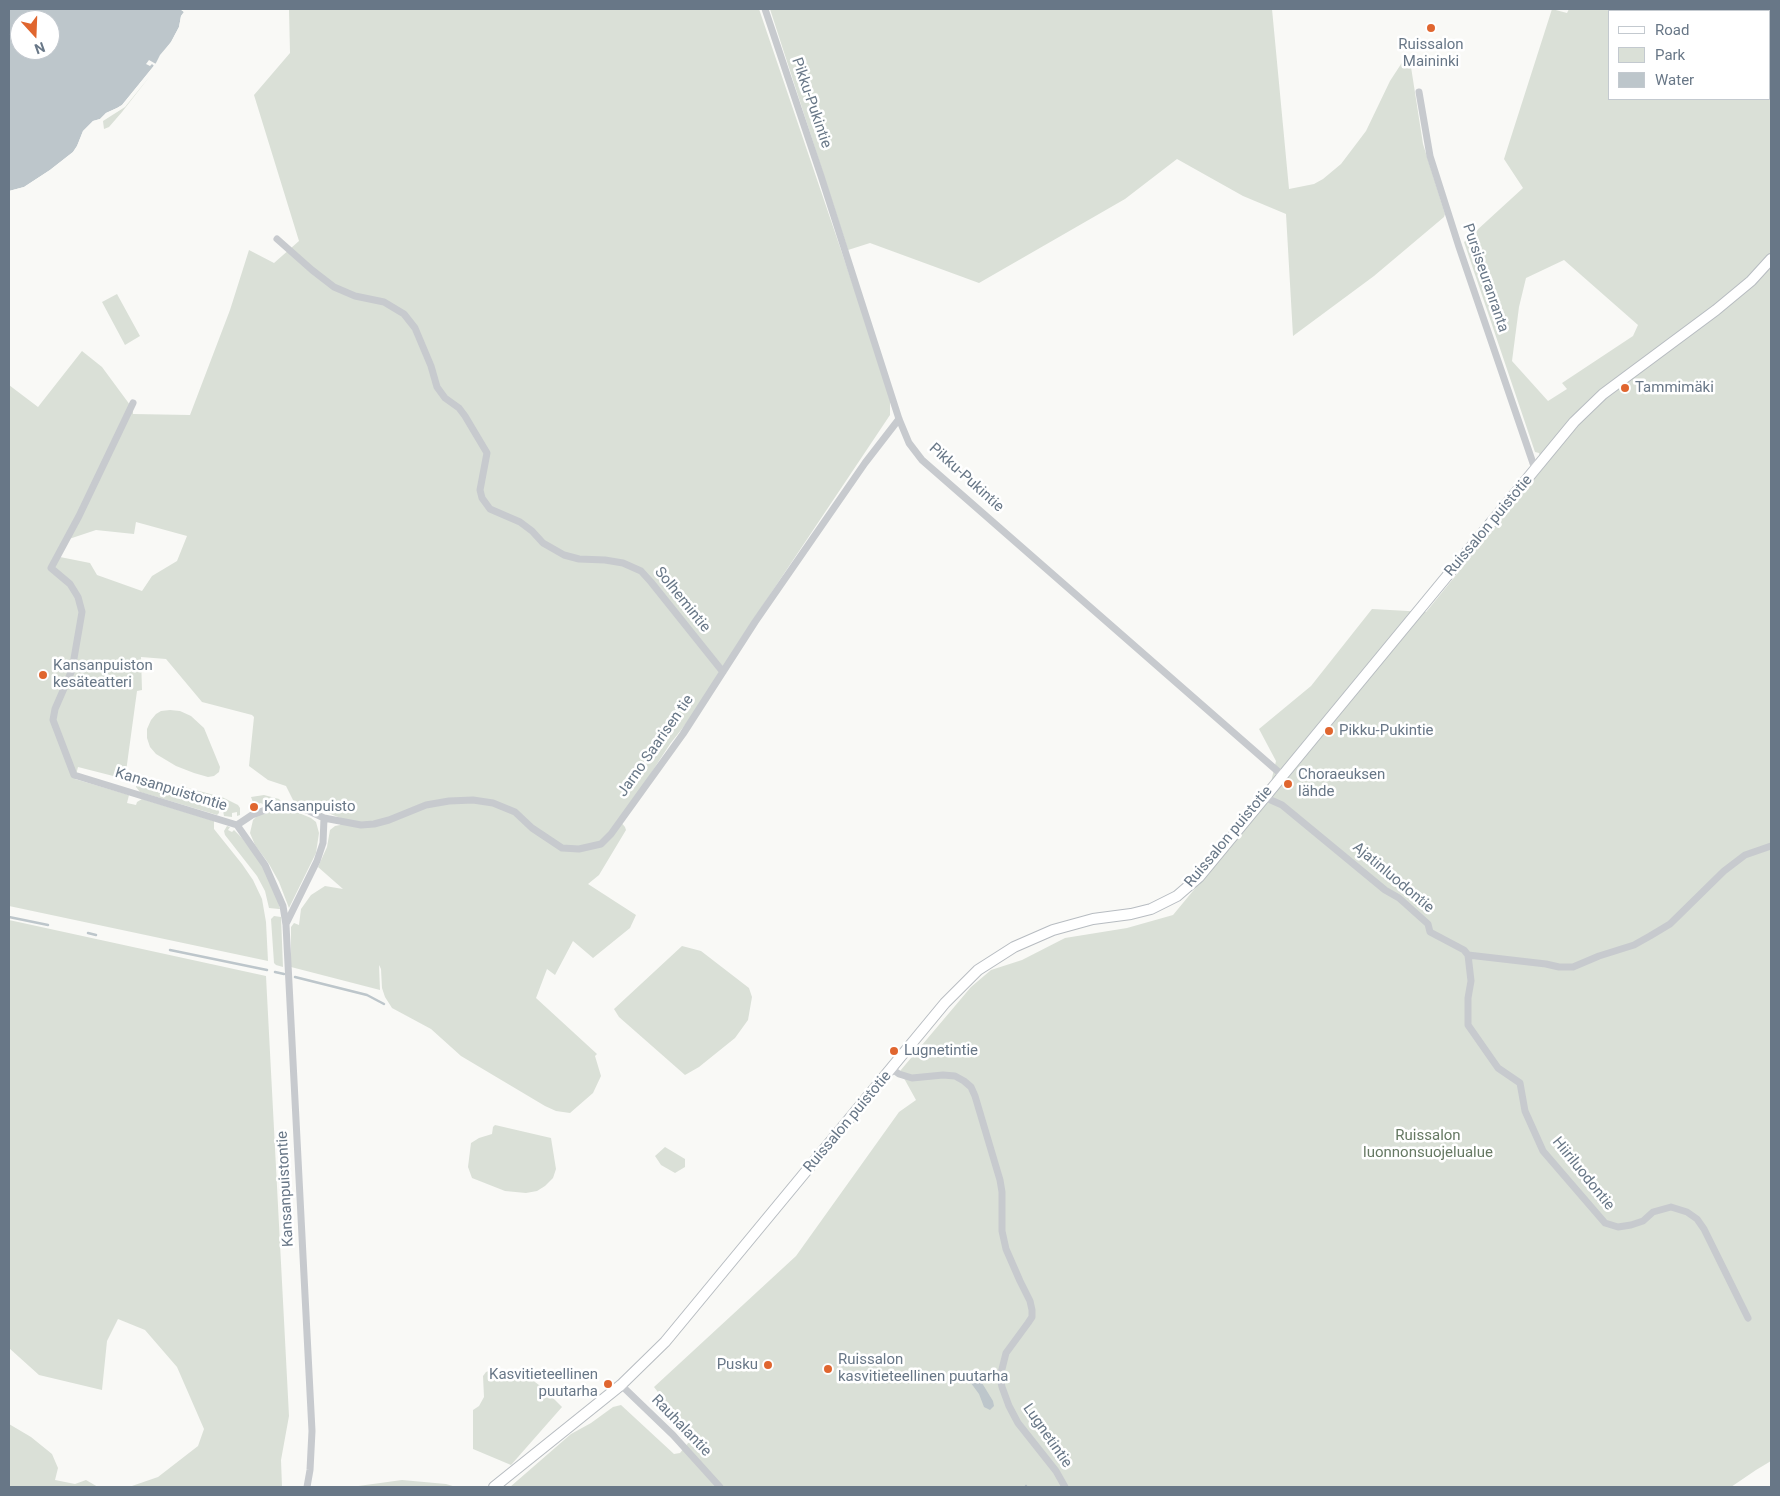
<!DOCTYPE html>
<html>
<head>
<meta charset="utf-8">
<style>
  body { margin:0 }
  #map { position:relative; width:1780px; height:1496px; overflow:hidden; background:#f9f9f6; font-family:Roboto,sans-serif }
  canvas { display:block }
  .frame { position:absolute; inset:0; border:10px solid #687787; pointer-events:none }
  .legend { position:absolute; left:1608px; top:10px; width:162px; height:90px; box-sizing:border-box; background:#fff; border:1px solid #c3c9cf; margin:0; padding:6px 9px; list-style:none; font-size:15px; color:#687787 }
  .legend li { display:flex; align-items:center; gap:10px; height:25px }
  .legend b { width:25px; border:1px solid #c3c9cf }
  .north { position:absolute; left:10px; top:10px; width:50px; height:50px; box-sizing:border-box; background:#fff; border:1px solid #c3c9cf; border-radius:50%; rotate:160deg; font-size:14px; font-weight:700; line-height:20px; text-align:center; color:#687787 }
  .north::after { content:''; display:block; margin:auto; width:18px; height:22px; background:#e0662f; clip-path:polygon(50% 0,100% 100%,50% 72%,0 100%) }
</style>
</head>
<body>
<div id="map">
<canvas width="1780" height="1496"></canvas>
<div class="frame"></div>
<ul class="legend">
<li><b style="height:6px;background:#fff"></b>Road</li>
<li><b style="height:14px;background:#dae0d7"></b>Park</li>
<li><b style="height:14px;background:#bdc6cb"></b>Water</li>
</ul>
<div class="north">N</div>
</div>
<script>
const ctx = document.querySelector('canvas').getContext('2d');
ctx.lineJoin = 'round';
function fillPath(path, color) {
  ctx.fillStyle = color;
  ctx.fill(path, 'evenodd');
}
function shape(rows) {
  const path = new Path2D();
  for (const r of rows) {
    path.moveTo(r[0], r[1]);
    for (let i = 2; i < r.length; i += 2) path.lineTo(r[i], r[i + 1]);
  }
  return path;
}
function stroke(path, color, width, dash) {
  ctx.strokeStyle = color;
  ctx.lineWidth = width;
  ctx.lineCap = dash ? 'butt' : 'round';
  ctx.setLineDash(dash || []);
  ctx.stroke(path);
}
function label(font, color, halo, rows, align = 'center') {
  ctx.font = font + ' Roboto,sans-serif';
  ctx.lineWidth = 5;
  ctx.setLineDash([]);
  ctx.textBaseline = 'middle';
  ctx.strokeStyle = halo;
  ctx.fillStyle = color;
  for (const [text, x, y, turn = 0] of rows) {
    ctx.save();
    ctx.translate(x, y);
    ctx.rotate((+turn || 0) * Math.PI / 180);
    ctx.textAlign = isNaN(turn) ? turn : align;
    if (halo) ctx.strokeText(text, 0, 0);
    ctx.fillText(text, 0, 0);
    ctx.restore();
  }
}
const green = shape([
  [289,9,759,9,858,300,890,400,890,415,745,632,696,711,670,744,620,821,625,827,626,830,599,875,588,884,636,915,630,928,593,958,573,941,555,975,547,969,536,998,597,1054,595,1056,601,1076,593,1093,570,1113,556,1111,545,1106,461,1056,431,1029,392,1008,385,997,382,988,381,969,379,965,380,990,291,967,291,927,294,923,299,925,301,909,311,895,325,886,343,889,318,867,327,847,330,830,335,826,340,825,343,819,323,811,295,804,286,786,268,780,249,766,254,717,252,715,202,702,166,659,141,657,142,690,137,691,125,779,78,767,75,779,129,795,127,803,136,805,137,802,142,799,214,821,214,829,242,864,253,880,262,899,266,922,268,961,9,906,9,385,38,407,82,351,102,367,133,409,133,414,190,415,230,310,249,250,274,263,299,241,254,95,290,53],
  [136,522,187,536,177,561,152,576,142,591,97,575,90,563,60,557,69,539,96,530,134,534],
  [770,9,1272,9,1289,189,1314,184,1323,179,1341,164,1366,131,1390,81,1403,61,1411,67,1423,144,1445,214,1444,217,1374,276,1293,336,1286,214,1243,196,1177,159,1125,199,979,283,870,243,848,250],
  [1552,9,1567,13,1569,9,1771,9,1771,1461,1756,1470,1731,1487,510,1487,571,1434,591,1423,613,1407,621,1405,674,1454,680,1453,693,1437,654,1387,796,1256,899,1112,916,1100,900,1071,971,987,991,970,1022,960,1065,938,1127,928,1173,915,1266,803,1276,761,1259,729,1311,686,1372,609,1426,612,1544,467,1539,453,1535,452,1464,242,1523,188,1504,159],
  [1609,11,1769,11,1769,99,1609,99],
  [1564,260,1638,325,1633,336,1562,383,1567,389,1548,401,1512,361,1519,307,1526,278],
  [150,76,122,112,109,127,104,129,103,121,125,107],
  [117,294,140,336,125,345,102,302],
  [170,710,180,711,191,716,204,728,220,767,219,772,214,776,208,777,194,773,176,766,156,754,150,747,147,738,147,729,151,720,156,714,161,711],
  [139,777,146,777,218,796,219,813,217,815,140,792,136,787],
  [264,795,279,799,283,804,265,806,261,803,254,805,251,797],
  [222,797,238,805,240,808,240,815,237,816,237,812,232,813,232,817,224,816,222,806],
  [272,810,294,811,311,818,316,822,319,833,316,853,289,908,279,882,269,864,255,845,250,833,253,820,257,816],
  [227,826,230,827,228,830,232,832,234,830,242,838,262,864,276,893,280,909,279,909,269,908,265,891,257,876,225,835,224,831],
  [274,916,281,917,283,967,276,965,274,963,271,919],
  [9,920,266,976,289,1416,281,1460,282,1487,129,1487,158,1477,198,1446,204,1429,177,1367,145,1330,118,1319,107,1341,102,1390,39,1375,9,1348],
  [682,946,701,951,749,988,752,997,748,1020,735,1038,699,1067,685,1075,619,1017,614,1009],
  [495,1125,551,1138,556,1169,553,1178,545,1186,537,1191,526,1193,505,1191,472,1178,468,1167,471,1143,479,1138,492,1134,493,1127],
  [665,1147,685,1159,685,1167,675,1173,661,1165,655,1156],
  [493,1369,508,1371,531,1379,543,1388,562,1407,511,1465,473,1449,473,1410,479,1406,484,1397,483,1376,486,1372],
  [9,1424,31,1437,52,1454,58,1468,55,1480,75,1484,86,1480,98,1487,9,1487],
  [402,1480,446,1484,456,1487,351,1487]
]);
const water = shape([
  [9,9,180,9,184,12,181,16,179,27,171,42,160,55,156,63,122,105,117,108,106,113,100,119,93,121,83,131,77,146,73,152,50,170,24,187,9,191],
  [20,20,50,20,50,50,20,50],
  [978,1373,984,1376,982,1383,993,1401,994,1406,990,1410,984,1407,979,1394,968,1379,972,1375]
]);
const pier = shape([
  [180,9,186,9,187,13,184,17,182,28,174,41,158,65,123,107,118,111,107,115,102,121,94,124,85,130,78,149,52,172,25,189,9,193,9,191,24,187,50,170,73,152,77,146,83,131,93,121,100,119,106,113,117,108,122,105,154,66,152,64,150,66,146,64,149,60,156,64,171,42,179,27,181,16,184,12]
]);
const stream = shape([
  [9,917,48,925],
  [88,933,96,935],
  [170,950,267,970],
  [275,972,284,974],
  [295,977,367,995,384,1004],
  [1026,1486,1026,1487]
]);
const street = shape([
  [765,9,821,176,899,419,909,443,922,460,1282,775],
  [1419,92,1430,156,1459,247,1535,469],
  [277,239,312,270,334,287,355,296,384,302,404,314,415,328,431,366,437,387,445,398,459,408,465,416,487,453,480,490,482,498,490,509,520,522,532,531,543,543,564,555,579,559,605,560,623,563,641,571,651,582,723,672],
  [133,403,79,516,51,568,70,584,78,597,82,612,72,670,55,709,53,720,74,775,237,825,265,865,283,906,286,925,312,1431,310,1470,307,1487],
  [1264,797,1282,805,1385,890,1399,898,1428,924,1430,932,1464,950,1468,955,1546,964,1559,967,1573,967,1599,956,1634,945,1650,936,1670,924,1724,871,1745,855,1771,846],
  [237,825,252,815,273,807,297,807,309,811,324,818,361,825,374,824,389,820,426,805,449,801,473,800,493,803,515,812,532,828,562,848,579,849,601,844,611,834,683,734,755,622,865,463,899,419],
  [286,924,317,861,323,843,324,818],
  [1468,955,1471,981,1468,998,1468,1025,1498,1068,1520,1083,1525,1111,1543,1151,1605,1223,1618,1227,1631,1225,1643,1221,1653,1212,1671,1207,1687,1212,1697,1219,1704,1229,1748,1318],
  [892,1069,899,1074,912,1078,943,1075,955,1076,964,1081,971,1087,975,1096,1000,1180,1002,1192,1002,1231,1006,1249,1020,1281,1030,1301,1032,1310,1032,1317,1028,1323,1006,1353,1000,1377,1002,1387,1009,1406,1018,1423,1056,1471,1065,1487],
  [621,1385,673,1435,720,1487]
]);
const secondary = shape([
  [494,1487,621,1385,665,1342,945,1003,978,970,1014,947,1053,930,1093,919,1131,914,1151,909,1177,896,1199,877,1574,422,1603,394,1716,310,1751,281,1771,259]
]);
const markers = [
  [1431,28,5,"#e0662f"],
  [1625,388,5,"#e0662f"],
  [43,675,5,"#e0662f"],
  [1329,731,5,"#e0662f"],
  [1288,784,5,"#e0662f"],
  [254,807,5,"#e0662f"],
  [894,1051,5,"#e0662f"],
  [768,1365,5,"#e0662f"],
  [828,1369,5,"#e0662f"],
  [608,1384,5,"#e0662f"]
];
const poiNames = [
  ["Ruissalon",1431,45,"center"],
  ["Maininki",1431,62,"center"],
  ["Tammimäki",1635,388],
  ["Kansanpuiston",53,666],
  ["kesäteatteri",53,683],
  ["Pikku-Pukintie",1339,731],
  ["Choraeuksen",1298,775],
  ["lähde",1298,792],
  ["Kansanpuisto",264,807],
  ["Lugnetintie",904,1051],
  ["Ruissalon",838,1360],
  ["kasvitieteellinen puutarha",838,1377],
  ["Pusku",758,1365,"right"],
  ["Kasvitieteellinen",598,1375,"right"],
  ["puutarha",598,1392,"right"]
];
const streetNames = [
  ["Pikku-Pukintie",811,103,71],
  ["Pursiseuranranta",1485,278,71],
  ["Pikku-Pukintie",966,478,42],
  ["Ruissalon puistotie",1489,526,-50],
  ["Solhemintie",682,600,51],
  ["Jarno Saarisen tie",656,746,-55],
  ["Kansanpuistontie",171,790,17],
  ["Ruissalon puistotie",1229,837,-50],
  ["Ajatinluodontie",1393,878,40],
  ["Ruissalon puistotie",848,1122,-50],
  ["Hiiriluodontie",1583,1174,51],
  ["Kansanpuistontie",286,1189,-93],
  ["Rauhalantie",681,1426,46],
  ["Lugnetintie",1047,1436,55]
];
const parkNames = [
  ["Ruissalon",1428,1136],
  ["luonnonsuojelualue",1428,1153]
];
fillPath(green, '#dae0d7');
fillPath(water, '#bdc6cb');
fillPath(pier, '#f9f9f6');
stroke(stream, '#bdc6cb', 2.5);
stroke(secondary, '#b7bcc1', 12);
stroke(street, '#c7cace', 7);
stroke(secondary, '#fff', 10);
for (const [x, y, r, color] of markers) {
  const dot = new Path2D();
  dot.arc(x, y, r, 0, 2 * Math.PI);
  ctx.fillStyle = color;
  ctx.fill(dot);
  stroke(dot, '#fff', 2);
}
label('15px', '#687787', '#fff', poiNames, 'left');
label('15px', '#687787', '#fff', streetNames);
label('15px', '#667963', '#fff', parkNames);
</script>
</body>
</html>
